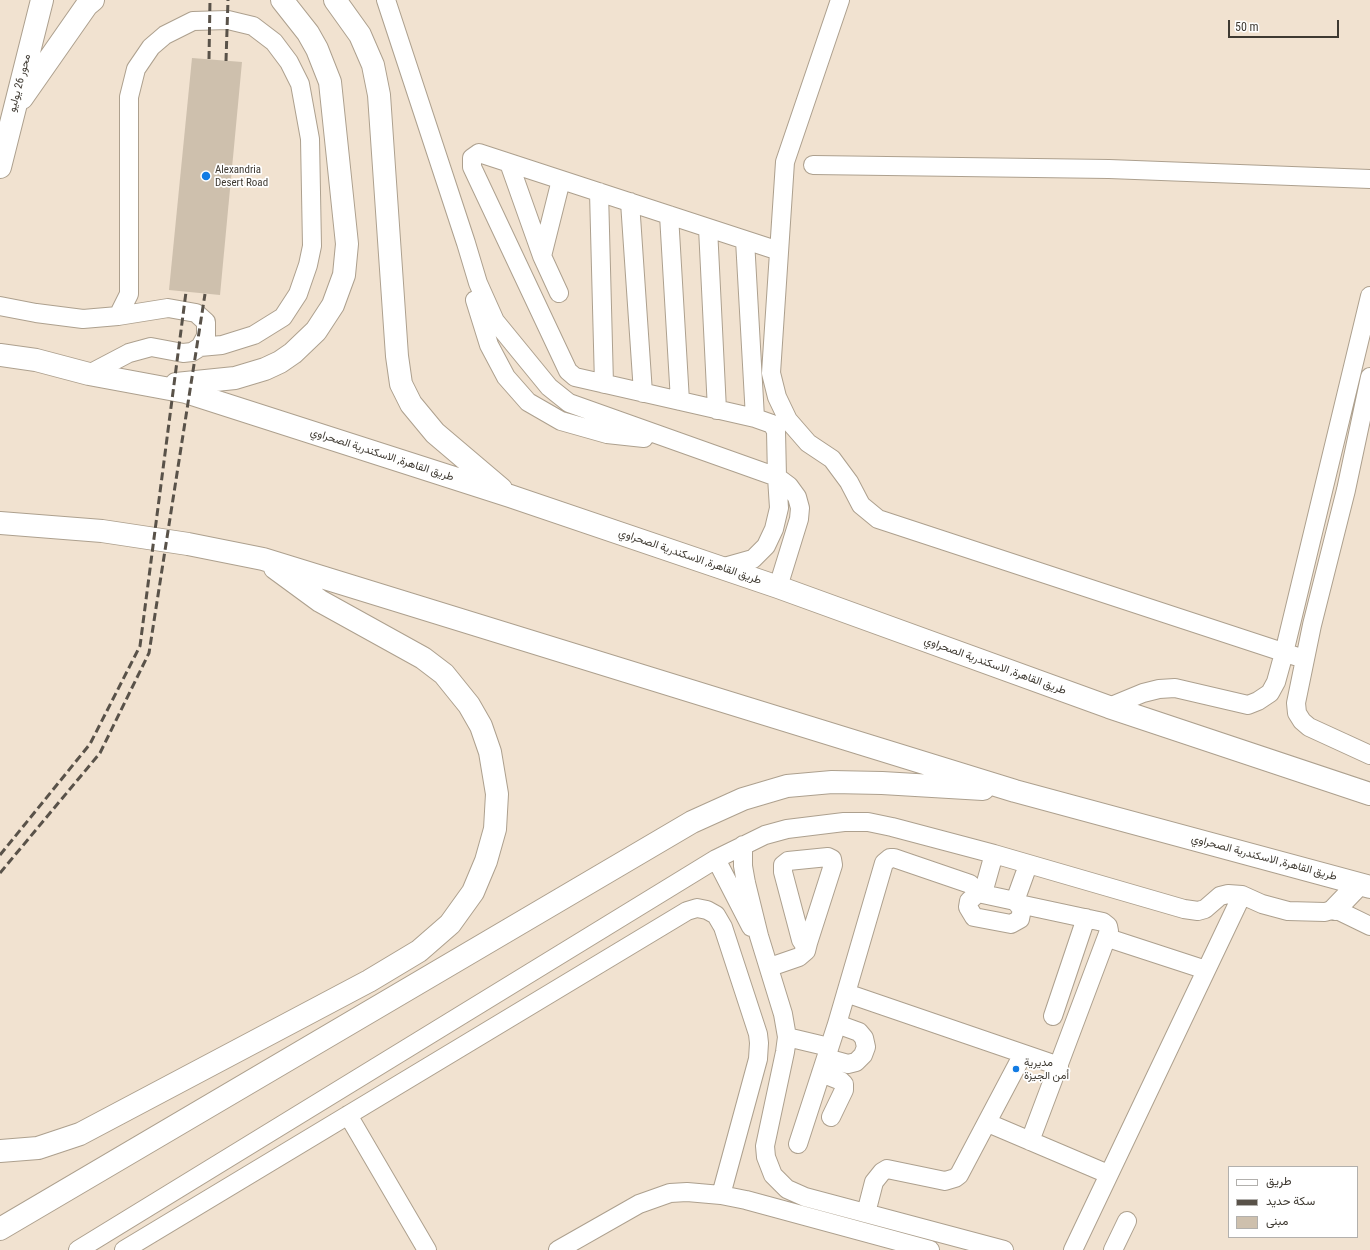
<!DOCTYPE html>
<html>
<head>
<meta charset="utf-8">
<style>
  body { margin:0 }
  #map { position:relative; width:1370px; height:1250px; overflow:hidden; background:#f1e2d0; font-family:"Roboto Condensed",Vazirmatn,sans-serif }
  canvas { display:block }
  .legend { position:absolute; left:1228px; top:1166px; width:130px; height:72px; box-sizing:border-box; background:#fff; border:1px solid #b2b0ad; margin:0; padding:5px 7px; list-style:none; font-size:12px; color:#3e3931 }
  .legend li { display:flex; align-items:center; gap:8px; height:20px }
  .legend b { width:20px; border:1px solid #b2b0ad }
  .scale { position:absolute; left:1228px; top:20px; width:111px; height:18px; box-sizing:border-box; border:2px solid #3e3931; border-top:0; padding-left:5px; font-size:12px; line-height:14px; white-space:nowrap; color:#3e3931; -webkit-text-stroke:3px #fff; paint-order:stroke }
</style>
</head>
<body>
<div id="map">
<canvas width="1370" height="1250"></canvas>
<ul class="legend">
<li><b style="height:5px;background:#fff"></b>طريق</li>
<li><b style="height:5px;background:#595249"></b>سكة حديد</li>
<li><b style="height:11px;background:#cec0ad"></b>مبنى</li>
</ul>
<div class="scale">50 m</div>
</div>
<script>
const ctx = document.querySelector('canvas').getContext('2d');
ctx.lineJoin = 'round';
function fillPath(path, color) {
  ctx.fillStyle = color;
  ctx.fill(path, 'evenodd');
}
function shape(rows) {
  const path = new Path2D();
  for (const r of rows) {
    path.moveTo(r[0], r[1]);
    for (let i = 2; i < r.length; i += 2) path.lineTo(r[i], r[i + 1]);
  }
  return path;
}
function stroke(path, color, width, dash) {
  ctx.strokeStyle = color;
  ctx.lineWidth = width;
  ctx.lineCap = dash ? 'butt' : 'round';
  ctx.setLineDash(dash || []);
  ctx.stroke(path);
}
function label(font, color, halo, rows, align = 'center') {
  ctx.font = font + ' "Roboto Condensed",Vazirmatn,sans-serif';
  ctx.lineWidth = 3.5;
  ctx.setLineDash([]);
  ctx.textBaseline = 'middle';
  ctx.strokeStyle = halo;
  ctx.fillStyle = color;
  for (const [text, x, y, turn = 0] of rows) {
    ctx.save();
    ctx.translate(x, y);
    ctx.rotate((+turn || 0) * Math.PI / 180);
    ctx.textAlign = isNaN(turn) ? turn : align;
    if (halo) ctx.strokeText(text, 0, 0);
    ctx.fillText(text, 0, 0);
    ctx.restore();
  }
}
const building = shape([
  [192,58,242,62,220,295,169,290]
]);
const minor = shape([
  [386,0,466,243,478,283,495,321,549,387,569,403,777,477,789,486,797,497,800,508,799,519,778,587],
  [840,0,785,162,771,373,777,397,788,420,808,443,832,459,849,482,861,505,878,519,1304,659],
  [509,163,542,256,559,293],
  [813,165,1109,169,1370,179],
  [599,192,604,384],
  [630,202,643,393],
  [669,215,680,401],
  [708,228,717,410],
  [745,240,755,418],
  [542,256,561,180],
  [475,300,489,345,506,377,528,402,561,421,607,434,644,438],
  [0,306,36,313,83,319,118,316,129,294,129,97,136,69,151,47,165,35,193,21,228,20,253,26,274,42,289,62,300,84,310,139,312,246,308,265,298,294,283,317,254,335,222,345,200,347],
  [89,374,129,353,151,347,183,353,192,352,200,347,206,336,206,322,196,313,168,308,118,316],
  [1370,377,1346,490,1312,625,1296,703,1297,713,1302,721,1309,727,1370,755],
  [721,568,753,559,766,546,774,529,779,508,777,477,776,431,772,424,755,418,575,377,568,371,472,167,472,158,479,153,779,251],
  [1109,707,1143,693,1159,689,1175,688,1248,705,1258,701,1270,693,1276,682,1284,653,1370,296],
  [743,845,743,866,746,883,759,936,783,1014,787,1037,785,1052,765,1146,766,1157,773,1175,787,1189,805,1197,1004,1250],
  [716,859,751,927],
  [978,893,1015,901,1022,909,1020,919,1011,924,974,917,968,907,969,901,978,893],
  [983,893,994,854],
  [1015,901,1028,865],
  [1019,904,1103,922,1108,926,1109,931,1030,1141],
  [1108,938,1206,970],
  [770,967,799,957,806,951,808,943,833,865,832,859,828,857,788,861,783,865,783,872,801,940,803,943,808,943],
  [846,993,1059,1066],
  [1053,1016,1086,918],
  [787,1037,829,1047],
  [826,1058,848,1064,856,1062,863,1055,866,1047,864,1038,859,1032,837,1024],
  [821,1073,841,1081,844,1084,844,1090,831,1117],
  [348,1115,427,1250],
  [988,1123,1108,1174],
  [798,1144,837,1024,884,863,890,858,894,858,970,884,978,893],
  [866,1213,874,1182,882,1172,887,1169,945,1181,955,1178,959,1175,1023,1054],
  [78,1250,716,859,765,835,787,829,844,822,868,822,892,827,994,854,1184,909,1198,911,1205,909,1220,896,1228,894,1242,895,1262,904,1288,911,1325,912,1335,909,1370,926],
  [124,1250,687,911,697,908,707,910,716,915,723,927,758,1034,759,1043,758,1059,721,1195],
  [558,1250,639,1204,670,1193,687,1192,721,1195,746,1200,930,1250],
  [1073,1250,1242,895],
  [1113,1250,1127,1221]
]);
const highway = shape([
  [335,0,360,35,373,65,379,95,397,356,401,384,411,404,435,433,501,489],
  [22,98,87,5,93,0],
  [0,167,42,0],
  [0,355,36,360,89,374,186,392,510,496,778,587,1109,707,1370,794],
  [176,384,235,378,265,369,280,362,293,353,316,331,333,305,344,275,347,244,330,82,317,49,308,33,282,0],
  [0,523,102,531,188,544,263,559,1015,791,1370,887],
  [1335,909,1359,884],
  [0,1151,38,1148,80,1134,369,981,419,951,450,924,473,892,486,861,495,829,497,794,490,752,481,726,469,705,444,674,423,658,320,601,275,568],
  [0,1229,692,822,743,799,787,786,832,782,882,783,983,789]
]);
const rail = shape([
  [209,59,210,0],
  [226,61,228,0],
  [0,855,90,744,140,646,186,292],
  [0,873,100,753,149,653,205,294]
]);
const markers = [
  [206,176,5,"#127be3"],
  [1016,1069,4,"#127be3"]
];
const streetNames = [
  ["محور 26 يوليو",20,83,-75],
  ["طريق القاهرة, الاسكندرية الصحراوي",382,455,18],
  ["طريق القاهرة, الاسكندرية الصحراوي",690,557,19],
  ["طريق القاهرة, الاسكندرية الصحراوي",995,666,20],
  ["طريق القاهرة, الاسكندرية الصحراوي",1264,858,15]
];
const poiNames = [
  ["Alexandria",215,170],
  ["Desert Road",215,183],
  ["مديرية",1024,1063],
  ["أمن الجيزة",1024,1076]
];
fillPath(building, '#cec0ad');
stroke(minor, '#ada08e', 20);
stroke(highway, '#ada08e', 24);
stroke(minor, '#fff', 18);
stroke(highway, '#fff', 22);
stroke(rail, '#595249', 3, [8, 4]);
for (const [x, y, r, color] of markers) {
  const dot = new Path2D();
  dot.arc(x, y, r, 0, 2 * Math.PI);
  ctx.fillStyle = color;
  ctx.fill(dot);
  stroke(dot, '#fff', 1.5);
}
label('11px', '#3e3931', '#fff', streetNames);
label('11px', '#3e3931', '#fff', poiNames, 'left');
</script>
</body>
</html>
